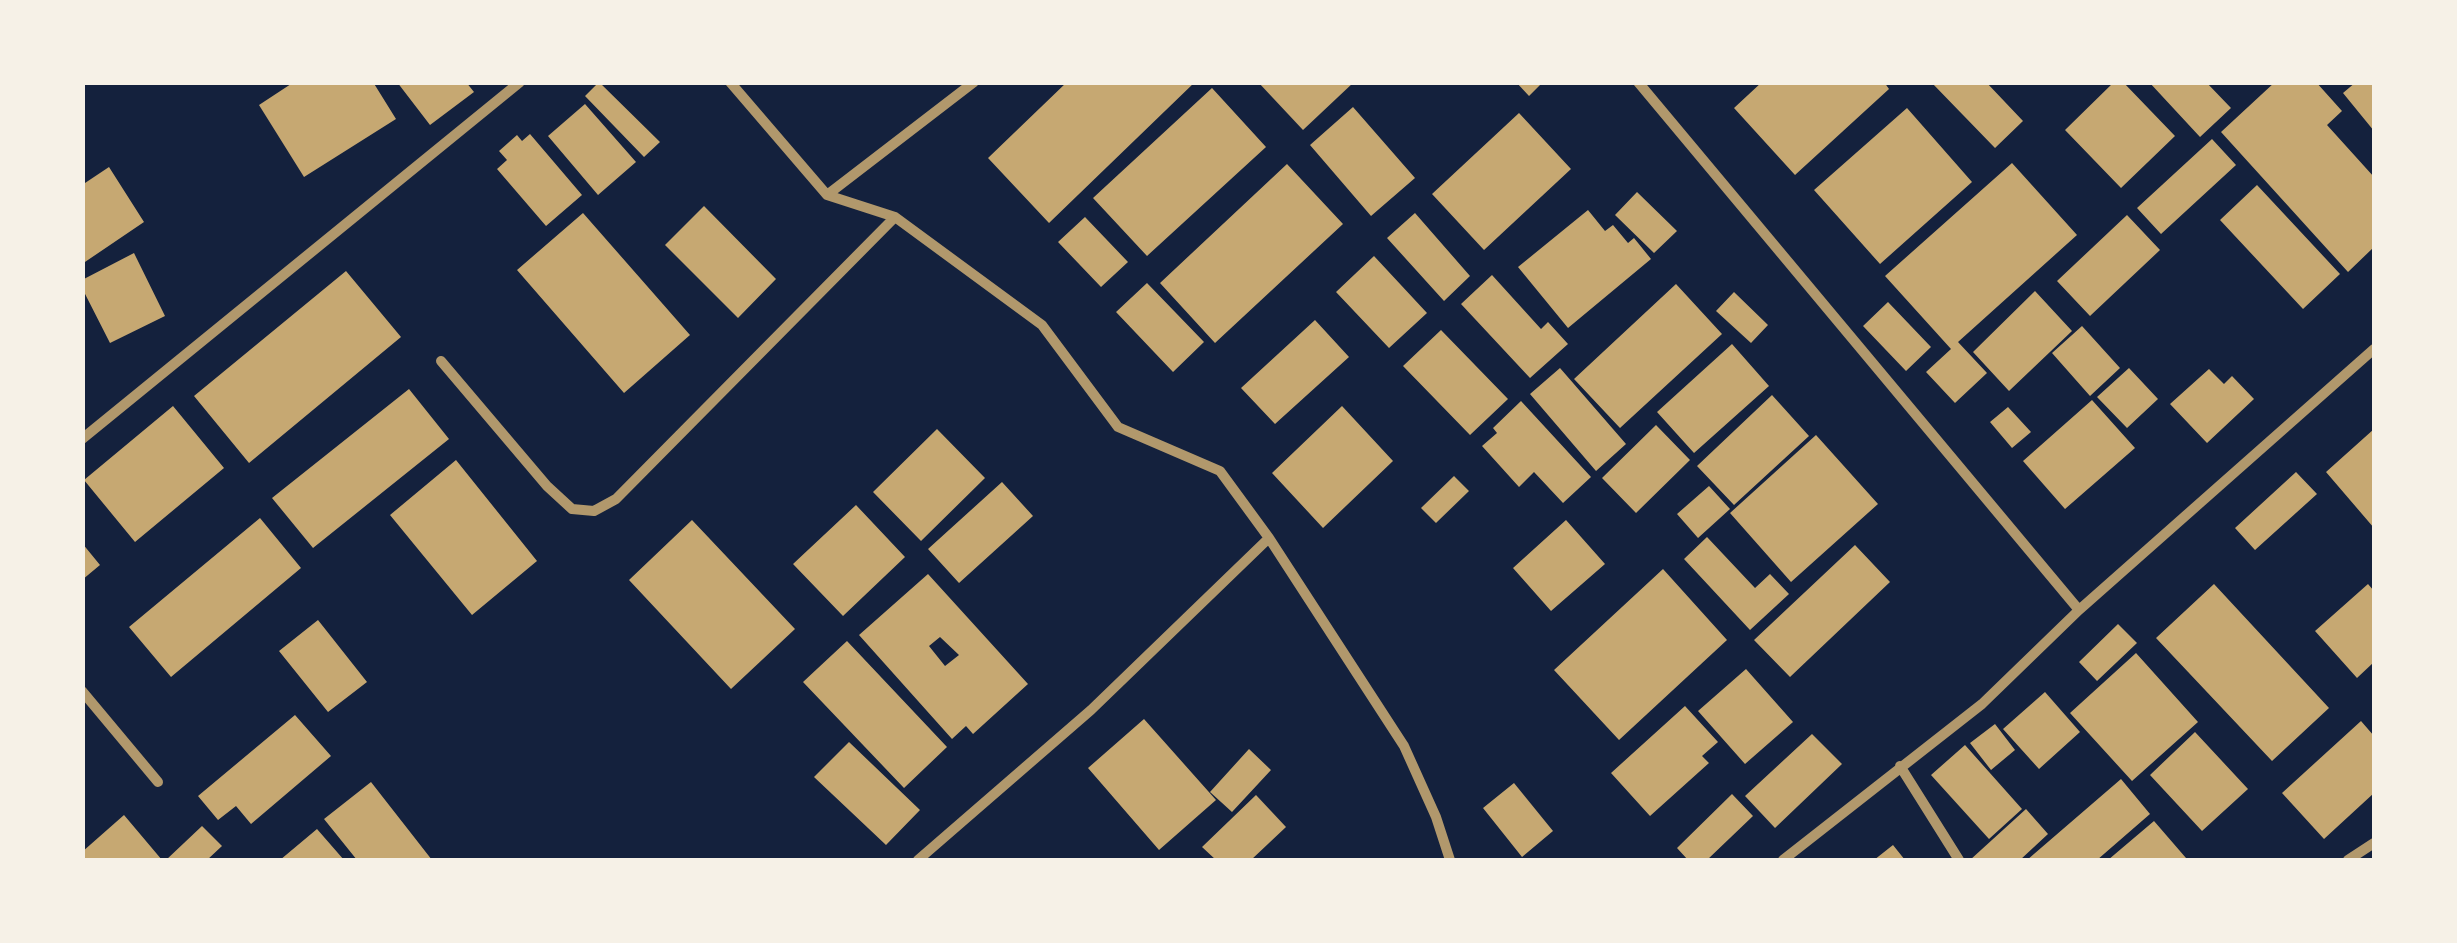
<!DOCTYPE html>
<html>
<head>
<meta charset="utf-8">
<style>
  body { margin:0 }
  #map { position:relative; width:2457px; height:943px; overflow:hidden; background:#14213d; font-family:"Roboto Condensed",sans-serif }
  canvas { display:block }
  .frame { position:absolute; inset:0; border:85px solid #f6f1e7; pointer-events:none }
</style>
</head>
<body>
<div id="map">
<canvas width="2457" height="943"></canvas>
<div class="frame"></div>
</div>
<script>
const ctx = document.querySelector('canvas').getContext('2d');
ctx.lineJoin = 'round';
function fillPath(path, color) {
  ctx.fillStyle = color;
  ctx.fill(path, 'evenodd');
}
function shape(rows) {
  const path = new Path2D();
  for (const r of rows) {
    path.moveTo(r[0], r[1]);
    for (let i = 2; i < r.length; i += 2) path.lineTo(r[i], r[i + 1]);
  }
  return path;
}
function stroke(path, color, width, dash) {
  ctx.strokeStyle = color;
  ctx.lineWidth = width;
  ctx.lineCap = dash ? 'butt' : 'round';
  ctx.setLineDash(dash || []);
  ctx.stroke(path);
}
const building = shape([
  [294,82,373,82,396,119,304,177,259,105],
  [397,82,466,82,474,92,430,125],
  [599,82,660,142,644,157,585,96],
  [1067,82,1195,82,1049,223,988,158],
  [1258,82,1354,82,1303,130],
  [1516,82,1543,82,1529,96],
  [1762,82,1884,82,1889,89,1795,175,1734,108],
  [1931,82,1986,82,2023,121,1995,148],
  [2114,82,2123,82,2175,136,2121,188,2065,130],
  [2149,82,2206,82,2231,108,2200,137],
  [2275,82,2316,82,2342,111,2327,125,2374,177,2374,247,2348,272,2221,132],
  [2356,82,2374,82,2374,131,2343,93],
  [1212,88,1266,147,1147,256,1093,198],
  [585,104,636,162,598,195,548,136],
  [1353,107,1415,178,1371,216,1310,145],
  [1907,108,1972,182,1880,264,1814,190],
  [1519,113,1571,169,1484,250,1432,194],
  [530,134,582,195,546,226,497,169,507,160,499,151,517,135,522,141],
  [2212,139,2236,165,2161,234,2137,208],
  [2012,163,2077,235,1958,342,1987,373,1955,403,1926,372,1951,349,1885,276],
  [1287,164,1343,224,1215,343,1160,283],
  [109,167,144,222,82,264,82,185],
  [2257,185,2340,274,2303,309,2220,220],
  [1637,192,1677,231,1654,253,1615,215],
  [704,206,776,279,738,318,665,245],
  [1588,210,1605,231,1613,225,1628,243,1634,238,1651,259,1568,328,1518,267],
  [583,213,690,335,624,393,517,270],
  [1415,213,1470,276,1444,301,1387,238],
  [2127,215,2160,250,2090,316,2057,281],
  [1085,217,1128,262,1101,287,1058,242],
  [134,253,165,316,110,343,82,288,82,280],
  [1374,256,1427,313,1389,348,1336,292],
  [346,271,401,337,249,463,194,396],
  [1492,275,1541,329,1548,322,1568,344,1530,378,1461,304],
  [1147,283,1204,342,1173,372,1116,312],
  [1676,284,1722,334,1620,428,1574,379],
  [2035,291,2072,331,2009,391,1973,352],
  [1734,292,1768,325,1751,343,1716,311],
  [1888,302,1931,347,1906,371,1863,326],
  [1315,320,1349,357,1275,424,1241,388],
  [2082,326,2120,368,2090,396,2052,353],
  [1441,330,1508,399,1470,435,1403,366],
  [1732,344,1769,386,1694,453,1657,412],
  [1560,368,1626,444,1596,471,1530,394],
  [2129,368,2158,399,2127,428,2097,397],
  [2209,369,2224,384,2232,376,2254,399,2207,443,2170,404],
  [409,389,449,439,313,548,272,498],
  [1772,395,1809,436,1734,505,1697,466],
  [2092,400,2135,448,2065,509,2023,461],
  [1521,401,1591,477,1563,503,1534,472,1519,487,1482,446,1497,433,1493,428],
  [173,406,224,468,135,542,84,480],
  [1342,406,1393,461,1323,528,1272,473],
  [2008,407,2031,432,2012,448,1990,422],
  [1656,425,1690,460,1636,513,1602,478],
  [937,429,985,478,921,541,873,492],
  [2374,429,2374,528,2326,472],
  [1816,435,1878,504,1791,582,1730,513],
  [456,460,537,561,472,615,390,515],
  [2296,472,2317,494,2255,550,2235,528],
  [1454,476,1469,491,1436,523,1421,508],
  [1002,482,1033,516,959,583,928,549],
  [1709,486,1730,509,1698,538,1677,514],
  [856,505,905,557,843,616,793,564],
  [260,518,301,568,171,677,129,627],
  [692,520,795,629,731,689,629,580],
  [1566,520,1605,564,1551,611,1513,568],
  [1707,537,1755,588,1770,574,1789,594,1750,630,1684,559],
  [82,543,100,565,82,580],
  [1855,545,1890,582,1790,677,1754,640],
  [1663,569,1727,640,1619,740,1554,670],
  [928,574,1028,684,973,734,966,726,952,739,859,635],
  [940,637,959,655,945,666,929,646],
  [2214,584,2329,708,2272,761,2156,638],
  [2368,584,2374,591,2374,662,2357,678,2315,631],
  [318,620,367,682,328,712,279,651],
  [2118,624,2137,643,2097,681,2079,662],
  [847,641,947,747,904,788,803,682],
  [2136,653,2198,722,2132,781,2070,713],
  [1746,669,1793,722,1745,764,1698,711],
  [2045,692,2080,732,2039,769,2003,729],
  [1685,706,1718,742,1702,756,1709,763,1650,816,1611,773],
  [295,715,331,756,251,824,236,806,218,820,198,796],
  [1144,719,1216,800,1159,850,1088,768],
  [2361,721,2374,736,2374,793,2324,839,2282,793],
  [1995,724,2015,750,1991,770,1970,743],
  [2195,732,2248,789,2202,831,2150,775],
  [1812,734,1842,764,1775,828,1745,796],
  [849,742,920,810,886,845,814,777],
  [1965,745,2022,809,1989,839,1931,775],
  [1249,749,1271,770,1232,812,1210,792],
  [2121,779,2150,814,2097,860,2027,860],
  [371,782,432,860,357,860,324,819],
  [1514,783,1553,831,1522,857,1483,808],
  [1732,794,1753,816,1707,860,1688,860,1677,848],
  [1256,795,1286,827,1251,860,1216,860,1202,847],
  [2026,809,2048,834,2020,860,1970,860],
  [124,815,162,860,82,860,82,852],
  [2154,821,2186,858,2182,860,2108,860],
  [202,826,222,846,207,860,166,860],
  [317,829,344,860,280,860],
  [1893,845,1905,860,1874,860]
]);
const minor = shape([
  [730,82,827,195,895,217,1042,325,1118,427,1220,471,1269,538,1404,746,1436,817,1450,860],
  [1638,82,2079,610],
  [827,195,974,82],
  [441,361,547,486,572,509,594,511,616,499,895,217],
  [82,439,520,82],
  [82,691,158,782],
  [1900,766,1959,860],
  [918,860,1091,710,1269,538],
  [1783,860,1982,704,2079,610,2374,349],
  [2348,860,2374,843]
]);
fillPath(building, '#c6a872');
stroke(minor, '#b1986c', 10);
</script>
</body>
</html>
